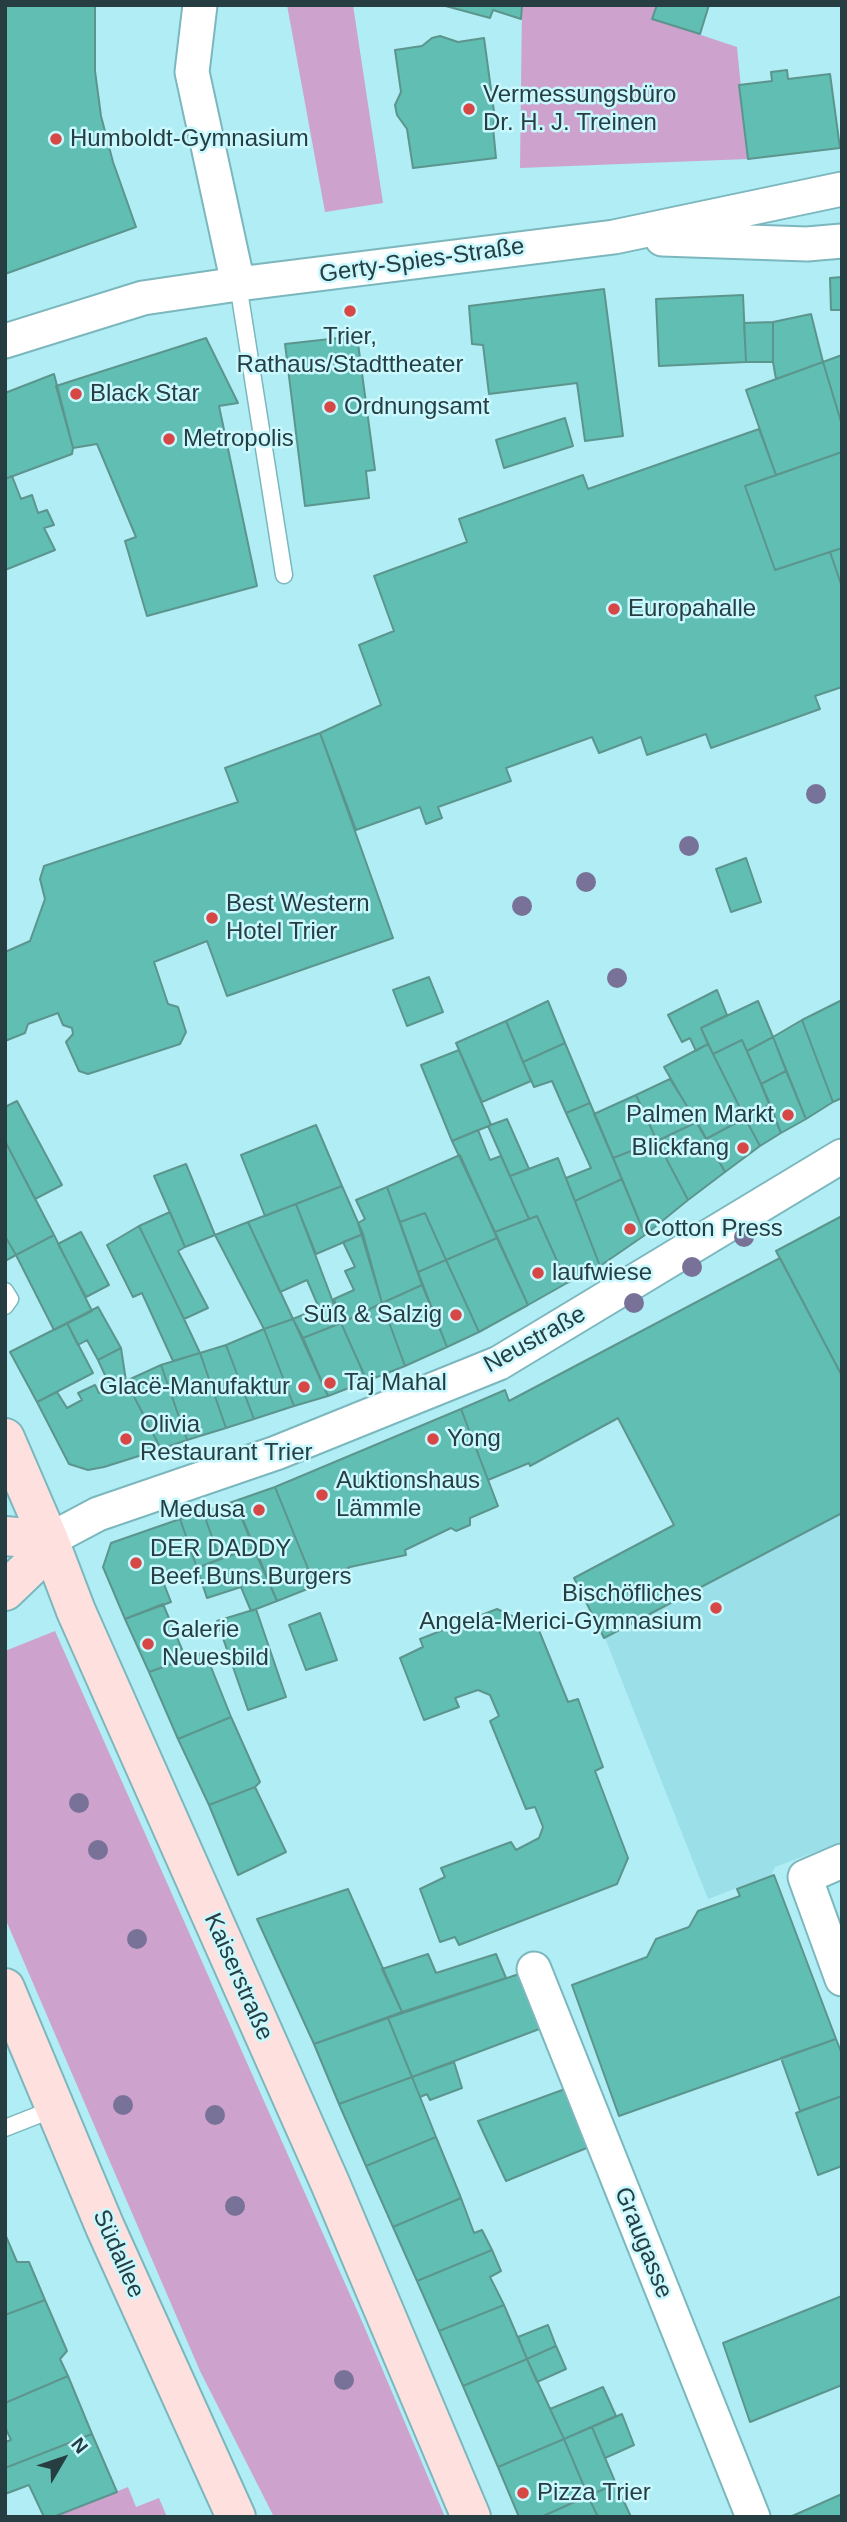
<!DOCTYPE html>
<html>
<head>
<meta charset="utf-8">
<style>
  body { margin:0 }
  #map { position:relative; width:847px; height:2522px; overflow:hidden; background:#b1edf4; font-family:Helvetica,sans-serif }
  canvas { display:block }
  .frame { position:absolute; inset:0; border:7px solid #263e41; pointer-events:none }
  .north { position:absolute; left:28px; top:2424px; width:70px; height:70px; -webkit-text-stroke:5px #c9f8fe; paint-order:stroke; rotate:51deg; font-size:19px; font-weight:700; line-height:28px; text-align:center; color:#263e41 }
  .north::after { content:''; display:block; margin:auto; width:24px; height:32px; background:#263e41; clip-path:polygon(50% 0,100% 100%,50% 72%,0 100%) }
</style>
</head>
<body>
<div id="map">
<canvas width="847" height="2522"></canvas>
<div class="frame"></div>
<div class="north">N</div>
</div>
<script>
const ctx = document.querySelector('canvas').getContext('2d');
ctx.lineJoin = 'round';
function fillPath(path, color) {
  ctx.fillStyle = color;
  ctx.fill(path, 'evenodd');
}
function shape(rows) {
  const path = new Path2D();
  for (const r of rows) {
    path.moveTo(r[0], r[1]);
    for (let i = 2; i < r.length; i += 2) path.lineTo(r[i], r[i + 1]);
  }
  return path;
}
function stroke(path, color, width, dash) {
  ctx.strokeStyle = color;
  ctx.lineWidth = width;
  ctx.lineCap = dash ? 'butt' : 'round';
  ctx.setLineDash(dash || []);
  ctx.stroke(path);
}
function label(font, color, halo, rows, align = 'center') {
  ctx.font = font + ' Helvetica,sans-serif';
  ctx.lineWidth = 5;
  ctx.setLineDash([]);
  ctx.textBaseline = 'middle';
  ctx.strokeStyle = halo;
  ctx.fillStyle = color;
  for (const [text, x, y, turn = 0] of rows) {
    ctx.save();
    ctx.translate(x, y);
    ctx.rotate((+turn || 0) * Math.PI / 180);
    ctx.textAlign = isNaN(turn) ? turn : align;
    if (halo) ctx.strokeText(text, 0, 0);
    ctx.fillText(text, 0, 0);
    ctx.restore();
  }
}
const built = shape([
  [780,1258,842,1376,842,1842,775,1867,771,1875,708,1899,605,1638,574,1578,674,1525,619,1419,530,1466,529,1463,488,1480,461,1409,505,1390,509,1400]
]);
const green = shape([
  [287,5,353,5,383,203,325,212],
  [522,5,657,5,653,19,737,47,748,159,520,168],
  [55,1631,364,2326,445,2517,274,2517,200,2371,5,1918,5,1651],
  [128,2487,136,2507,159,2498,167,2517,53,2517]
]);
const building = shape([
  [5,5,95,5,95,71,101,116,113,162,136,227,5,274,5,5],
  [442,5,522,5,521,19,493,10,490,18,442,5],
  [657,5,709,5,700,34,652,19,657,5],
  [440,36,458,42,484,38,495,119,493,127,496,158,413,168,407,129,397,115,395,105,401,92,395,50,422,46,432,38,440,36],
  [787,70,788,79,830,74,840,148,748,159,739,85,772,81,771,72,787,70],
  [842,277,842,310,831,310,830,278,842,277],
  [604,289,623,436,585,441,577,383,489,394,483,345,472,344,469,306,604,289],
  [743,295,746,362,659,366,656,299,743,295],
  [811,314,823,362,776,379,773,362,773,322,811,314],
  [773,322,773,362,746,362,744,323,773,322],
  [357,336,375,470,366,471,369,498,305,506,285,344,357,336],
  [206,338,238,403,219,406,257,586,147,616,125,541,136,537,97,444,73,448,56,386,206,338],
  [842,355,842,425,823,362,842,355],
  [823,362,842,425,842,452,776,475,746,390,823,362],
  [54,374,73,448,72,454,5,479,5,393,54,374],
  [565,418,573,446,504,468,496,440,565,418],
  [759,429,776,475,745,486,775,570,830,552,842,587,842,687,815,696,820,709,711,748,706,734,647,755,641,737,599,753,592,737,506,768,511,781,438,807,442,818,426,824,420,807,356,830,320,733,381,705,359,645,394,631,374,576,467,542,459,519,583,475,588,489,759,429],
  [842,452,842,548,775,570,745,486,842,452],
  [12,476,21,499,32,495,38,513,47,510,54,525,44,528,55,550,5,570,5,479,12,476],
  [842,548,842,587,830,552,842,548],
  [320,733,393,938,227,996,207,941,154,962,168,1004,178,1007,186,1032,180,1044,88,1074,79,1071,66,1042,73,1034,72,1028,63,1025,58,1013,28,1024,25,1033,5,1041,5,952,30,941,45,899,40,879,44,866,238,802,225,768,320,733],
  [746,858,761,902,731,912,716,869,746,858],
  [429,977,443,1012,407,1026,393,990,429,977],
  [717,990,727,1015,701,1028,708,1044,696,1051,690,1038,682,1042,668,1015,717,990],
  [842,1000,842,1098,833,1102,802,1020,842,1000],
  [548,1001,565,1043,523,1062,506,1021,548,1001],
  [758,1001,773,1037,747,1051,742,1040,713,1054,701,1028,758,1001],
  [802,1020,833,1102,806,1119,773,1037,802,1020],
  [506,1021,531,1081,482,1102,456,1043,506,1021],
  [773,1037,786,1071,761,1084,747,1051,773,1037],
  [742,1040,770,1104,745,1118,713,1054,742,1040],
  [565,1043,590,1103,566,1113,552,1081,534,1087,523,1062,565,1043],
  [708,1044,745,1118,706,1139,664,1067,708,1044],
  [459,1050,491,1125,452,1141,421,1065,459,1050],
  [786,1071,806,1119,781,1133,761,1084,786,1071],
  [670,1079,697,1122,657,1141,636,1095,670,1079],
  [636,1095,657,1141,613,1158,594,1114,636,1095],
  [17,1101,62,1185,35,1199,5,1141,5,1107,17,1101],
  [590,1103,622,1179,575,1201,566,1178,591,1168,566,1113,590,1103],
  [770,1104,781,1133,760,1146,745,1118,770,1104],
  [745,1118,760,1146,725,1172,706,1139,745,1118],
  [507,1119,529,1169,510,1176,488,1126,507,1119],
  [697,1122,725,1172,688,1200,657,1141,697,1122],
  [316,1125,342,1186,265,1216,241,1155,316,1125],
  [478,1130,490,1160,501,1156,529,1219,495,1232,452,1141,478,1130],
  [5,1141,54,1235,16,1255,5,1236,5,1141],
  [657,1141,688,1200,645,1235,613,1158,657,1141],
  [460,1155,497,1238,446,1260,425,1213,400,1222,387,1187,460,1155],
  [558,1158,600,1266,567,1283,537,1216,529,1219,510,1176,558,1158],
  [186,1164,215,1235,185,1247,154,1176,186,1164],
  [622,1179,645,1235,600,1266,575,1201,622,1179],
  [342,1186,363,1234,316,1254,296,1204,342,1186],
  [387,1187,422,1285,382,1303,358,1223,365,1219,356,1200,387,1187],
  [296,1204,341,1323,303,1338,293,1319,319,1308,307,1280,280,1292,248,1222,296,1204],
  [170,1212,185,1247,178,1251,208,1308,184,1319,139,1226,170,1212],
  [425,1213,446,1260,418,1272,400,1222,425,1213],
  [537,1216,567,1283,528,1305,495,1232,537,1216],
  [842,1216,842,1376,776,1251,842,1216],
  [248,1222,293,1319,264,1329,215,1235,248,1222],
  [139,1226,184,1319,200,1353,173,1361,142,1293,133,1297,107,1245,139,1226],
  [81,1232,109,1285,86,1297,58,1244,81,1232],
  [363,1234,382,1303,341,1323,334,1299,354,1290,345,1271,355,1267,343,1242,363,1234],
  [54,1235,92,1311,54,1330,16,1255,54,1235],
  [5,1236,16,1255,5,1261,5,1236],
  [497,1238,528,1305,479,1332,446,1260,497,1238],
  [780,1258,842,1376,842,1513,604,1638,574,1578,674,1525,618,1418,530,1466,529,1463,488,1480,461,1409,505,1390,509,1401,780,1258],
  [446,1260,479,1332,447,1347,418,1272,446,1260],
  [422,1285,447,1347,405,1366,382,1303,422,1285],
  [382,1303,405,1366,367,1381,341,1323,382,1303],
  [98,1307,121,1348,98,1360,87,1340,78,1345,67,1323,98,1307],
  [293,1319,328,1396,294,1406,264,1329,293,1319],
  [67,1323,93,1373,37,1402,10,1352,67,1323],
  [341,1323,367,1381,328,1396,303,1338,341,1323],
  [264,1329,294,1406,254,1419,226,1345,264,1329],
  [226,1345,254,1419,226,1428,200,1353,226,1345],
  [121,1348,126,1381,111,1388,98,1360,121,1348],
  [200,1353,226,1428,187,1440,161,1365,200,1353],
  [161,1365,187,1440,161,1449,126,1381,161,1365],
  [126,1381,161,1449,104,1467,88,1470,69,1464,37,1402,57,1392,67,1408,82,1400,78,1393,95,1385,99,1393,126,1381],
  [461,1409,498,1506,470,1518,470,1525,456,1531,451,1528,405,1550,406,1555,350,1567,315,1586,275,1487,461,1409],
  [275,1487,315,1586,277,1601,235,1501,275,1487],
  [235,1501,253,1547,220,1559,203,1512,235,1501],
  [203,1512,220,1559,197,1568,180,1519,203,1512],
  [180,1519,197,1568,162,1579,171,1602,125,1619,103,1567,111,1543,180,1519],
  [253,1547,277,1601,251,1611,241,1587,207,1598,197,1568,253,1547],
  [163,1604,186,1659,149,1672,125,1619,163,1604],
  [256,1609,286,1697,248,1710,217,1621,256,1609],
  [497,1609,538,1628,568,1702,578,1699,603,1767,595,1771,628,1858,617,1884,459,1945,455,1937,440,1942,420,1889,445,1877,441,1868,511,1842,516,1850,539,1838,543,1827,535,1807,526,1809,490,1721,499,1716,490,1695,478,1690,455,1698,459,1707,424,1720,400,1658,423,1647,420,1639,497,1609],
  [320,1613,337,1660,306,1670,289,1625,320,1613],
  [205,1652,231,1717,178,1739,149,1672,205,1652],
  [231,1717,260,1782,255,1787,209,1805,178,1739,231,1717],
  [255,1787,286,1852,238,1875,209,1805,255,1787],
  [774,1875,836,2039,619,2116,572,1985,647,1957,656,1939,689,1927,698,1911,740,1896,737,1889,774,1875],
  [348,1889,402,2012,314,2044,257,1919,348,1889],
  [428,1954,436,1973,496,1954,506,1978,402,2012,382,1969,428,1954],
  [519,1974,542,2028,412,2077,388,2018,519,1974],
  [388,2018,412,2077,339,2104,314,2044,388,2018],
  [836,2039,842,2054,842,2096,800,2111,781,2058,836,2039],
  [454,2062,462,2088,430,2100,427,2094,420,2097,412,2077,454,2062],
  [412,2077,436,2137,366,2166,339,2104,412,2077],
  [565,2089,589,2147,506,2181,478,2121,565,2089],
  [842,2096,842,2166,818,2175,796,2113,842,2096],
  [436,2137,461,2198,393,2227,366,2166,436,2137],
  [461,2198,474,2233,482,2230,492,2250,417,2281,393,2227,461,2198],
  [5,2234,17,2262,29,2262,45,2300,5,2315,5,2234],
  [492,2250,501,2271,490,2277,504,2305,439,2331,417,2281,492,2250],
  [842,2296,842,2385,750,2422,723,2343,842,2296],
  [45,2300,67,2351,60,2359,68,2376,5,2403,5,2315,45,2300],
  [504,2305,527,2359,463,2386,439,2331,504,2305],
  [548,2325,556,2346,527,2359,518,2337,548,2325],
  [556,2346,566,2369,537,2382,527,2359,556,2346],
  [527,2359,564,2439,498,2467,463,2386,527,2359],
  [68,2376,92,2434,5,2468,5,2442,11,2440,5,2427,5,2403,68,2376],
  [603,2387,616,2416,564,2439,550,2409,603,2387],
  [622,2414,634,2445,605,2458,592,2427,622,2414],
  [592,2427,616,2484,588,2496,564,2439,592,2427],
  [92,2434,117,2492,53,2517,44,2517,29,2485,5,2494,5,2468,92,2434],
  [564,2439,588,2496,541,2517,519,2517,498,2467,564,2439],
  [616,2484,631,2517,598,2517,588,2496,616,2484],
  [842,2494,842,2517,790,2517,842,2494],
  [588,2496,598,2517,541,2517,588,2496]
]);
const lane = shape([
  [238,284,284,575],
  [5,1291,10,1299,5,1306],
  [5,2128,56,2108]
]);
const street = shape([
  [200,5,192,72,238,284],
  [662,239,807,244,842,241],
  [5,341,143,298,238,284,614,237,842,189],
  [49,1540,98,1514,276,1453,499,1363,842,1156],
  [842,1861,805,1877,842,1979],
  [534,1969,753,2517]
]);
const secondary = shape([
  [5,1438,49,1540,76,1611,330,2183,471,2517],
  [5,1536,49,1540],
  [5,1591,29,1568,49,1540],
  [5,1988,105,2227,236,2517]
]);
const trees = [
  [816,794],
  [689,846],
  [586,882],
  [522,906],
  [617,978],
  [744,1237],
  [692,1267],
  [634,1303],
  [79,1803],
  [98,1850],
  [137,1939],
  [123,2105],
  [215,2115],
  [235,2206],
  [344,2380]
];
const markers = [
  [469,109,7,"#d74745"],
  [56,139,7,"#d74745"],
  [350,311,7,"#d74745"],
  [76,394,7,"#d74745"],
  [330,407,7,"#d74745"],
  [169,439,7,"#d74745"],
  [614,609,7,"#d74745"],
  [212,918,7,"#d74745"],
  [788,1115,7,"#d74745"],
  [743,1148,7,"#d74745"],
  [630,1229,7,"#d74745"],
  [538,1273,7,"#d74745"],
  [456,1315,7,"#d74745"],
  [330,1383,7,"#d74745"],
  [304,1387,7,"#d74745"],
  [126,1439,7,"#d74745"],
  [433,1439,7,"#d74745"],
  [322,1495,7,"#d74745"],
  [259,1510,7,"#d74745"],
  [136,1563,7,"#d74745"],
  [716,1608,7,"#d74745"],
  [148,1644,7,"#d74745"],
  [523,2493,7,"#d74745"]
];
const poiNames = [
  ["Vermessungsbüro",483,95],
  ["Dr. H. J. Treinen",483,123],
  ["Humboldt-Gymnasium",70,139],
  ["Trier,",350,337,"center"],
  ["Rathaus/Stadttheater",350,365,"center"],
  ["Black Star",90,394],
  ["Ordnungsamt",344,407],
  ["Metropolis",183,439],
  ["Europahalle",628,609],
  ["Best Western",226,904],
  ["Hotel Trier",226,932],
  ["Palmen Markt",774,1115,"right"],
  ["Blickfang",729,1148,"right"],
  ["Cotton Press",644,1229],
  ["laufwiese",552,1273],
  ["Süß & Salzig",442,1315,"right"],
  ["Taj Mahal",344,1383],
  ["Glacë-Manufaktur",290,1387,"right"],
  ["Olivia",140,1425],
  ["Restaurant Trier",140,1453],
  ["Yong",447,1439],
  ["Auktionshaus",336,1481],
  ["Lämmle",336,1509],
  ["Medusa",245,1510,"right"],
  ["DER DADDY",150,1549],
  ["Beef.Buns.Burgers",150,1577],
  ["Bischöfliches",702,1594,"right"],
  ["Angela-Merici-Gymnasium",702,1622,"right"],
  ["Galerie",162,1630],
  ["Neuesbild",162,1658],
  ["Pizza Trier",537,2493]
];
const streetNames = [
  ["Gerty-Spies-Straße",422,261,-8],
  ["Neustraße",535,1340,-29],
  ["Kaiserstraße",238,1977,66],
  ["Graugasse",643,2243,68],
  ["Südallee",118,2254,66]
];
fillPath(built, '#9bdfe8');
fillPath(green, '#cda3ce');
fillPath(building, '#60beb3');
stroke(building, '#5c958d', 2);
stroke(lane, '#7cb7be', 19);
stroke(street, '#7cb7be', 37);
stroke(secondary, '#7cb7be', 42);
stroke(lane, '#fff', 16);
stroke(street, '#fff', 33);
stroke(secondary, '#fee1df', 38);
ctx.fillStyle = '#787299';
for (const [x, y] of trees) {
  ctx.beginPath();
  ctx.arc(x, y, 10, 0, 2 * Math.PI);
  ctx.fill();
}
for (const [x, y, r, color] of markers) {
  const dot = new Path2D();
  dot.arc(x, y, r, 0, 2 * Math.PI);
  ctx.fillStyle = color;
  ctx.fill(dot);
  stroke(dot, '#c9f8fe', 2.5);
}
label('24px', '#263e41', '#c9f8fe', poiNames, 'left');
label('24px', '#263e41', '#c9f8fe', streetNames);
</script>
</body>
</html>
